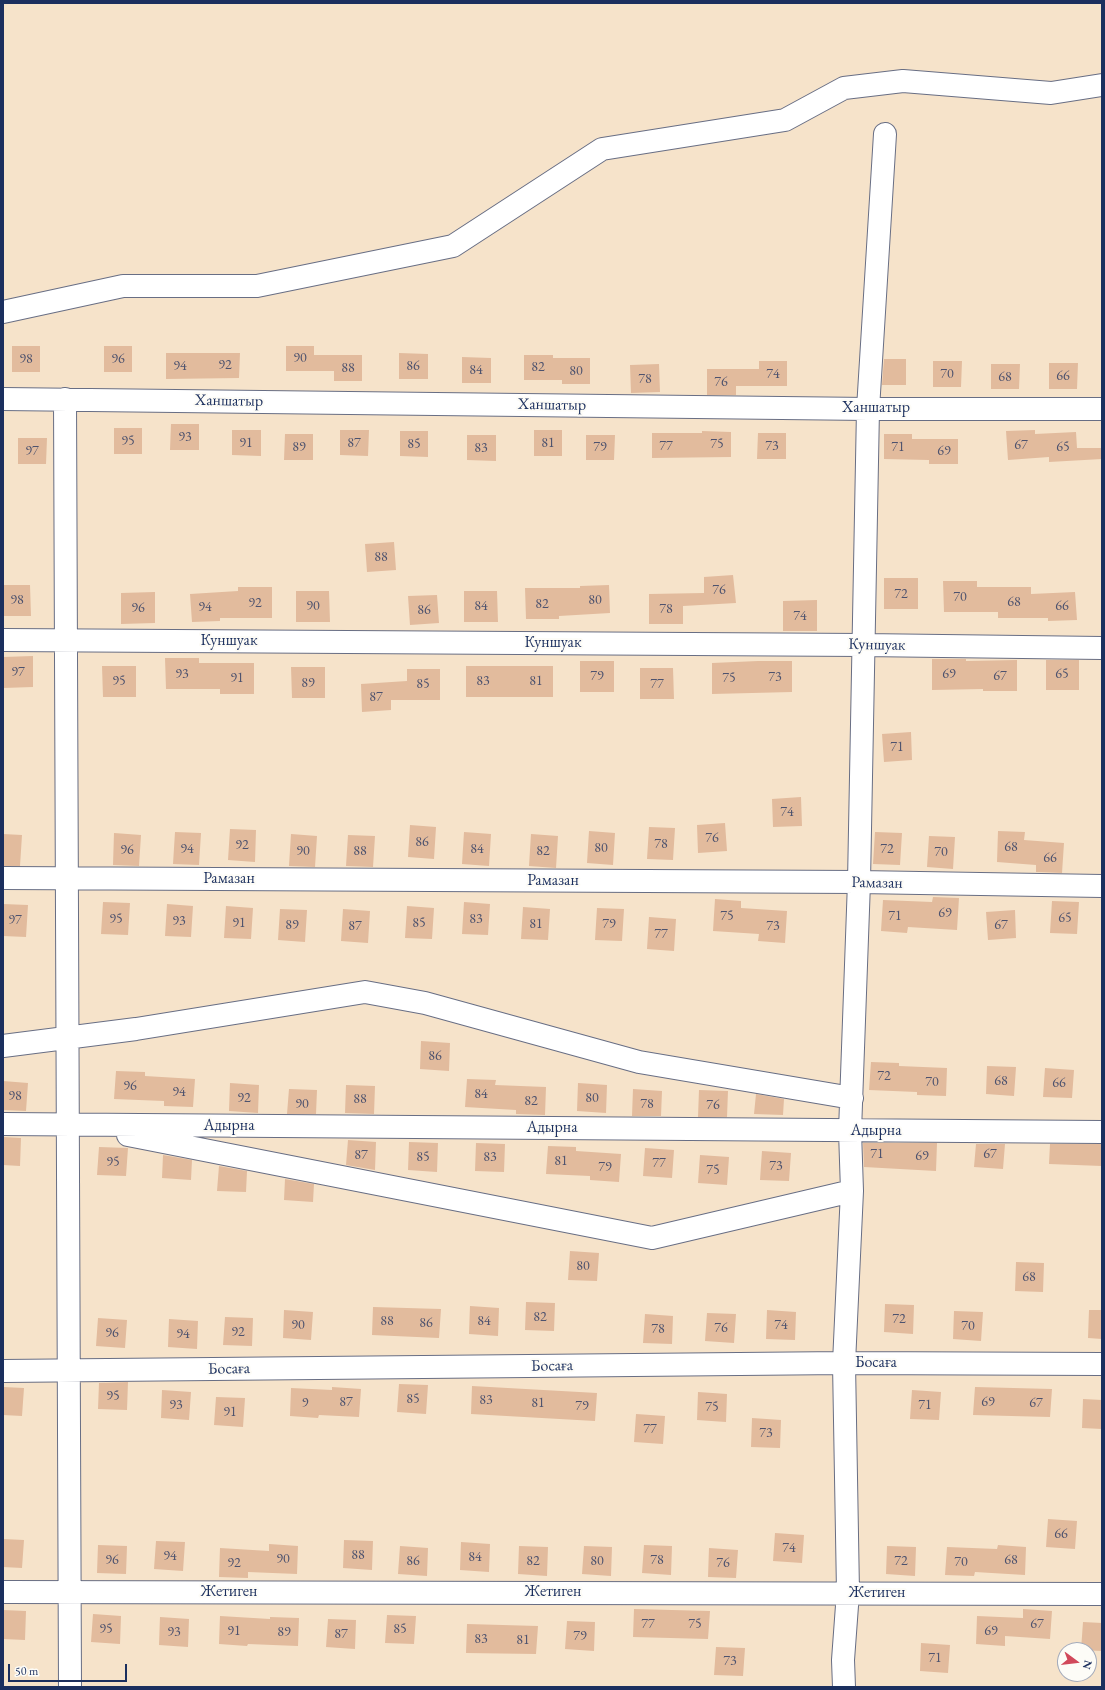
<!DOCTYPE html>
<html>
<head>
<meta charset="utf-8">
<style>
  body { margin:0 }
  #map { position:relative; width:1105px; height:1690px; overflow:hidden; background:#f6e3ca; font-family:"EB Garamond",serif }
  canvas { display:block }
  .frame { position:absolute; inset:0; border:4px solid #1b2f5e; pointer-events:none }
  .north { position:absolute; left:1057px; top:1642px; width:40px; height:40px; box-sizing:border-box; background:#fdfcf7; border:1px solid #a3aaba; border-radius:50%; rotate:105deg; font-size:11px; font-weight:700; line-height:16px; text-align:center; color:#1b2f5e }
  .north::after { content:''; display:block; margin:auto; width:14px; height:18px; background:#d1495b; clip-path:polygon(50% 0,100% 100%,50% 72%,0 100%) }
  .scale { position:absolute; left:8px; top:1664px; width:119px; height:18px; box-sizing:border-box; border:2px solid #1b2f5e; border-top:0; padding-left:5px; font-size:12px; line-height:14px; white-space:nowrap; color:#1b2f5e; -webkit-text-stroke:3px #fdfcf7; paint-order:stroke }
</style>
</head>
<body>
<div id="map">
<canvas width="1105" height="1690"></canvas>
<div class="frame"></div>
<div class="north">N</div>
<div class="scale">50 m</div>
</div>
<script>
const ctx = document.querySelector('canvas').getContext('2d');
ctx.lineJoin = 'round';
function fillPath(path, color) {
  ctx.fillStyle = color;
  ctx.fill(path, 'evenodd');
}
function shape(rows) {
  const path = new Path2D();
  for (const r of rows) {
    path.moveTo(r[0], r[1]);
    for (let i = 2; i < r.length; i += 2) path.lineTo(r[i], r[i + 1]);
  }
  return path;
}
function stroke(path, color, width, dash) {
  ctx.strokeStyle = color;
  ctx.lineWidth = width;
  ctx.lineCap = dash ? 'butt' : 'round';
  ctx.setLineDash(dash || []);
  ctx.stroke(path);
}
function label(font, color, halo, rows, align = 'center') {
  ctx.font = font + ' "EB Garamond",serif';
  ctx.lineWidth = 4;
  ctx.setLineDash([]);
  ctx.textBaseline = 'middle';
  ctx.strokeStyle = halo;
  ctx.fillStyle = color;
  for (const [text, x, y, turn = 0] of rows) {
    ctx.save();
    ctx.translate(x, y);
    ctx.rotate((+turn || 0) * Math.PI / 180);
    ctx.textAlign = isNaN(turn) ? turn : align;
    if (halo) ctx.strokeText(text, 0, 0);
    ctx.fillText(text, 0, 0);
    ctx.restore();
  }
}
const building = shape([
  [12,346,40,346,40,372,12,372],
  [104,346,132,346,132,372,104,372],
  [286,346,314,346,314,355,362,355,362,381,334,381,334,371,286,371],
  [166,353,240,353,239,378,166,379],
  [399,353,428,354,428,379,399,379],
  [524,355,553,355,553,358,590,358,590,384,562,384,562,380,524,380],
  [462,357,491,358,491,383,462,383],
  [884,359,906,359,906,385,882,385],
  [759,361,787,361,787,386,736,386,736,395,707,395,707,369,759,369],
  [933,361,962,361,961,387,933,387],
  [1049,363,1078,363,1077,389,1049,389],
  [659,364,660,392,631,393,630,365],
  [991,364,1020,364,1019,389,991,389],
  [171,424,199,424,199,450,170,450],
  [114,428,142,428,142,454,114,454],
  [232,430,261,430,261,456,232,455],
  [340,430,369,430,368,456,340,455],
  [534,430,562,430,562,456,534,456],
  [1035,430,1035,434,1076,432,1077,448,1102,448,1102,459,1049,462,1049,457,1008,460,1006,431],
  [400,431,428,431,428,457,400,456],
  [702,431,731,432,731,457,652,458,652,433,702,433],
  [758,433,786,433,786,459,757,459],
  [285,434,313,434,313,460,284,460],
  [884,434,912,434,912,439,958,439,958,464,929,464,929,460,884,459],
  [467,435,496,435,496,461,467,460],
  [586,435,615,435,614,460,586,460],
  [18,438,47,438,46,464,18,464],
  [394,542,396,570,367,572,365,544],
  [733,575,736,603,683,606,683,624,649,624,649,594,704,593,704,577],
  [884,578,918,578,918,609,884,609],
  [943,581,977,581,977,587,1031,587,1031,594,1075,592,1077,620,1048,621,1048,618,998,618,998,612,944,612],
  [3,585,30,585,31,616,3,616],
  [609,585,610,613,559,616,559,619,526,619,525,588,580,588,580,586],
  [238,587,272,587,272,618,220,618,220,621,192,622,190,594,238,591],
  [296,591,329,591,330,622,296,622],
  [464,591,497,591,498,622,464,622],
  [155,592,155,623,121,624,121,593],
  [437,595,439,623,410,625,408,596],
  [817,600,817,631,783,631,783,601],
  [33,656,33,687,3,688,3,657],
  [165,658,199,658,199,663,254,663,254,694,220,694,220,689,166,689],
  [932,659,966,659,966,661,1017,660,1017,691,983,691,983,689,932,690],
  [1046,660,1079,660,1079,690,1046,690],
  [580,661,614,661,614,692,580,692],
  [758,661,792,661,792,692,712,694,712,663],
  [102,666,136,666,136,697,103,697],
  [466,666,553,666,553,697,466,697],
  [291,667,325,667,325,698,292,698],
  [640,668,673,668,674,699,640,699],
  [407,669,440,669,440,700,391,700,391,710,362,712,361,684,407,681],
  [911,732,912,760,884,762,882,734],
  [801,797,802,826,773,827,772,799],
  [725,823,727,851,698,853,697,825],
  [410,825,436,827,434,859,408,857],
  [649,827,675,828,673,860,647,859],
  [230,829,256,830,255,862,228,860],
  [589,831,615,833,613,865,587,863],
  [998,831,1025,832,1024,840,1064,843,1062,873,1036,872,1036,865,997,862],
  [175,832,201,833,199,865,173,864],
  [464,832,491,834,489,866,462,864],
  [875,832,902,833,900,865,873,864],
  [114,833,141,835,139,866,113,865],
  [3,834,22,835,20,866,3,866],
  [291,834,317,836,315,867,289,866],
  [531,834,558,836,556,868,529,866],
  [348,835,375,836,373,867,346,866],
  [929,836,955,837,953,869,927,867],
  [933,897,959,898,957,930,908,927,907,933,881,931,883,900,932,902],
  [715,899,741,901,741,908,787,911,785,943,758,941,759,934,713,931],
  [1052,901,1079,902,1077,934,1050,933],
  [103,902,130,903,128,935,101,934],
  [464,902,490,904,488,935,462,934],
  [3,904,28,905,26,937,3,936],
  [167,904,193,906,191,937,165,936],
  [226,906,253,908,251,939,224,938],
  [407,906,434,908,432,939,405,938],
  [523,907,550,909,548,940,521,939],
  [597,908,624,909,622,941,595,940],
  [280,909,307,910,305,942,278,940],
  [343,909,370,911,368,943,341,941],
  [1015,910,1016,938,988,940,986,912],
  [649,917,676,919,674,951,647,949],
  [421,1041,450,1043,449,1071,420,1069],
  [871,1062,899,1063,899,1066,947,1068,946,1096,917,1095,917,1092,869,1090],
  [987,1066,1016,1067,1014,1096,986,1094],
  [1045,1068,1074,1070,1072,1098,1043,1097],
  [116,1071,145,1072,145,1076,195,1079,193,1107,164,1106,164,1101,114,1099],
  [467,1079,496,1080,495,1085,546,1087,545,1115,516,1114,516,1110,465,1107],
  [3,1081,28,1083,26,1111,3,1110],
  [230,1083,259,1085,258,1113,229,1111],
  [578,1083,607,1085,606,1113,577,1111],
  [346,1085,375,1086,374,1114,345,1113],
  [289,1089,317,1090,316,1114,287,1114],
  [633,1089,662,1091,661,1116,632,1116],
  [699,1090,728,1091,727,1117,698,1117],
  [756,1094,784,1099,783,1115,754,1114],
  [3,1137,21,1138,20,1166,3,1165],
  [348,1140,376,1142,375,1170,346,1165],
  [409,1142,438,1143,437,1172,408,1170],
  [476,1143,505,1144,504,1172,475,1171],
  [863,1143,937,1143,936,1171,864,1167],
  [976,1144,1005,1144,1003,1169,974,1167],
  [1050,1144,1102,1144,1102,1166,1049,1164],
  [548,1146,576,1147,576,1151,621,1154,619,1182,590,1180,590,1176,546,1174],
  [99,1147,128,1148,126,1176,97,1175],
  [645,1148,674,1150,672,1178,643,1176],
  [762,1151,791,1153,789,1181,760,1180],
  [163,1155,192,1160,191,1180,162,1178],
  [700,1155,729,1157,727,1185,698,1183],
  [219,1166,247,1171,246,1192,217,1191],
  [285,1179,314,1184,313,1202,284,1200],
  [570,1251,599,1253,597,1281,568,1280],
  [1016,1262,1044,1263,1043,1292,1015,1291],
  [526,1302,555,1303,554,1331,525,1330],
  [885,1304,914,1305,913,1334,884,1332],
  [470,1306,499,1308,498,1336,469,1334],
  [373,1307,441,1309,439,1338,372,1335],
  [284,1310,313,1312,311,1340,283,1338],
  [767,1310,796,1312,795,1340,766,1339],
  [1089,1310,1102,1310,1102,1339,1088,1338],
  [954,1311,983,1312,981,1341,953,1339],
  [707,1313,736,1314,734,1343,705,1341],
  [645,1314,673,1316,672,1344,643,1343],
  [225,1317,253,1318,252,1346,223,1345],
  [98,1318,127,1320,125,1348,96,1346],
  [169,1319,198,1321,197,1349,168,1347],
  [128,1382,127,1410,98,1409,99,1383],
  [399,1384,428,1385,426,1414,397,1412],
  [472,1386,597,1393,595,1421,471,1414],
  [3,1387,24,1388,22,1416,3,1415],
  [332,1387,361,1389,359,1417,319,1415,318,1418,290,1416,291,1388,332,1390],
  [975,1387,1052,1389,1050,1417,973,1415],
  [162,1390,191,1392,189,1420,161,1418],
  [912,1390,941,1392,939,1420,910,1419],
  [698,1392,727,1394,726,1422,697,1420],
  [216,1397,245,1398,243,1427,214,1425],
  [1083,1399,1102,1400,1102,1429,1082,1428],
  [636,1414,665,1416,663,1444,634,1442],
  [752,1418,781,1420,780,1448,751,1447],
  [1048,1519,1077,1521,1075,1549,1046,1547],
  [775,1533,804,1535,802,1563,773,1561],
  [3,1539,24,1540,22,1568,3,1567],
  [344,1540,373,1541,372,1570,343,1568],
  [156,1541,185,1542,183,1571,154,1569],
  [461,1542,490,1544,489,1572,460,1570],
  [269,1544,298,1546,297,1574,248,1572,248,1578,219,1577,220,1548,269,1551],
  [98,1545,127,1546,126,1574,97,1573],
  [644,1545,672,1546,671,1575,642,1573],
  [998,1545,1026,1547,1025,1575,975,1572,974,1576,945,1575,947,1547,997,1549],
  [400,1546,428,1548,427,1576,398,1574],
  [519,1546,548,1547,547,1576,518,1574],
  [584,1546,612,1547,611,1576,582,1574],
  [887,1546,916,1547,915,1576,886,1574],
  [709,1548,738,1550,736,1578,708,1577],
  [634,1609,710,1611,708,1639,633,1637],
  [1023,1609,1052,1611,1050,1639,1005,1636,1005,1646,976,1644,977,1616,1023,1618],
  [3,1610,26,1611,25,1640,3,1639],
  [93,1614,121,1616,120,1644,91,1642],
  [387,1615,416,1616,414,1644,385,1643],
  [220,1616,270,1619,270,1617,299,1618,298,1646,248,1644,247,1646,219,1644],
  [160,1617,189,1619,188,1647,159,1645],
  [328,1619,356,1620,355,1649,326,1647],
  [567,1621,595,1622,594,1651,565,1649],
  [1083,1622,1102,1623,1102,1651,1081,1650],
  [467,1624,538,1626,536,1654,466,1653],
  [921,1643,950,1645,948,1673,920,1671],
  [716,1647,745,1648,743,1676,714,1675]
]);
const minor = shape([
  [3,312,123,286,257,286,453,246,602,149,785,120,844,88,903,81,1051,93,1102,85],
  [3,399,868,409,1102,409],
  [65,399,70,1687],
  [3,640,863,645,1102,648],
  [3,878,859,882,1102,886],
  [3,1046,136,1029,365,992,425,1003,639,1062,852,1098],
  [3,1124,1102,1132],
  [128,1135,652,1238,852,1191],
  [3,1371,844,1363,1102,1364],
  [3,1592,1102,1594],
  [844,1687,843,1660,848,1592,844,1363,852,1191,850,1131,859,882,868,409,885,134]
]);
const numberNames = [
  ["90",300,358],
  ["98",26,359],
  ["96",118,359],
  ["92",225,365],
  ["94",180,366],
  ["86",413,366],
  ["82",538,367],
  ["88",348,368],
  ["84",476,370],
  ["80",576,371],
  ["74",773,374],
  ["70",947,374],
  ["66",1063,376],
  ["68",1005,377],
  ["78",645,379],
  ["76",721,382],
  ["93",185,437],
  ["95",128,441],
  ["91",246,443],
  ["87",354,443],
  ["81",548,443],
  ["85",414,444],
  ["75",717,444],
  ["67",1021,445],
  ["77",666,446],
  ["73",772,446],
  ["89",299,447],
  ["79",600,447],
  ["71",898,447],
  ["65",1063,447],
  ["83",481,448],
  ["97",32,451],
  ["69",944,451],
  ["88",381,557],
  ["76",719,590],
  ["72",901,594],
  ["70",960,597],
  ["98",17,600],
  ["80",595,600],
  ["68",1014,602],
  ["92",255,603],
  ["82",542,604],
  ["90",313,606],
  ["84",481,606],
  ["66",1062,606],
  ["94",205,607],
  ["96",138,608],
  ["78",666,609],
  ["86",424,610],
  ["74",800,616],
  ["97",18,672],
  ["93",182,674],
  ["69",949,674],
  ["65",1062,674],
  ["79",597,676],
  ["67",1000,676],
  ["73",775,677],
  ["91",237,678],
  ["75",729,678],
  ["95",119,681],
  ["83",483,681],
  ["81",536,681],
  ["89",308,683],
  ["85",423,684],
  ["77",657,684],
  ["87",376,697],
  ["71",897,747],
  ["74",787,812],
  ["76",712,838],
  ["86",422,842],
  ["78",661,844],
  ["92",242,845],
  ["68",1011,847],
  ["80",601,848],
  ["94",187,849],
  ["84",477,849],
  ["72",887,849],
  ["96",127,850],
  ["90",303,851],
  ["88",360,851],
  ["82",543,851],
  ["70",941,852],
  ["66",1050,858],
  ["69",945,913],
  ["75",727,916],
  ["71",895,916],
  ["65",1065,918],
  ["95",116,919],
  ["83",476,919],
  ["97",15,920],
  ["93",179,921],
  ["91",239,923],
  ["85",419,923],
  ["81",536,924],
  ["79",609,924],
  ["89",292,925],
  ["67",1001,925],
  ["87",355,926],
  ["73",773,926],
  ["77",661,934],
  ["86",435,1056],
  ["72",884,1076],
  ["68",1001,1081],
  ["70",932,1082],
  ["66",1059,1083],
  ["96",130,1086],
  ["94",179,1092],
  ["84",481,1094],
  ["98",15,1096],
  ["92",244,1098],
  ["80",592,1098],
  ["88",360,1099],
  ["82",531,1101],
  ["90",302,1104],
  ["78",647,1104],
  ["76",713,1105],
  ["71",877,1154],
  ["67",990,1154],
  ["87",361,1155],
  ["69",922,1156],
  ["85",423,1157],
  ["83",490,1157],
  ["81",561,1161],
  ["95",113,1162],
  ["77",659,1163],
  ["73",776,1166],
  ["79",605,1167],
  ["75",713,1170],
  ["80",583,1266],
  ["68",1029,1277],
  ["82",540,1317],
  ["72",899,1319],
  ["88",387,1321],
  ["84",484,1321],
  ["86",426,1323],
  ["90",298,1325],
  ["74",781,1325],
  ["70",968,1326],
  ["76",721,1328],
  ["78",658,1329],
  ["92",238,1332],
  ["96",112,1333],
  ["94",183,1334],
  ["95",113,1396],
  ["85",413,1399],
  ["83",486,1400],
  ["87",346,1402],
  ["69",988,1402],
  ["9",305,1403],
  ["81",538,1403],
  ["67",1036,1403],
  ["93",176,1405],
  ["71",925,1405],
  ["79",582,1406],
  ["75",712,1407],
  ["91",230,1412],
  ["77",650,1429],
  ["73",766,1433],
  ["66",1061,1534],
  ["74",789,1548],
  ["88",358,1555],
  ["94",170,1556],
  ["84",475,1557],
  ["90",283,1559],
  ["96",112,1560],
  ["78",657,1560],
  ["68",1011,1560],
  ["86",413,1561],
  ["82",533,1561],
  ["80",597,1561],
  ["72",901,1561],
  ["70",961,1562],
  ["92",234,1563],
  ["76",723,1563],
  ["77",648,1624],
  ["75",695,1624],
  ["67",1037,1624],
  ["95",106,1629],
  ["85",400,1629],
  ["91",234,1631],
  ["69",991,1631],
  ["93",174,1632],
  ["89",284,1632],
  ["87",341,1634],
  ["79",580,1636],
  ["83",481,1639],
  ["81",523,1640],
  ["71",935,1658],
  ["73",730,1661]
];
const streetNames = [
  ["Ханшатыр",229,401,1],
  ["Ханшатыр",552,405,1],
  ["Ханшатыр",876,408],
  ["Куншуак",229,641],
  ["Куншуак",553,643],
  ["Куншуак",877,645,1],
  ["Рамазан",229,879],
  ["Рамазан",553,881],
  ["Рамазан",877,883,1],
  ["Адырна",229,1126],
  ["Адырна",552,1128],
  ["Адырна",876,1131],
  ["Босаға",876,1363],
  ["Босаға",552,1366,-1],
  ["Босаға",229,1369,-1],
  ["Жетиген",229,1592],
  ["Жетиген",553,1592],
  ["Жетиген",877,1593]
];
fillPath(building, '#e2bb9d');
stroke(minor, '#686e84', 24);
stroke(minor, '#fff', 22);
label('14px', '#4d526e', null, numberNames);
label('16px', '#1b2f5e', '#fdfcf7', streetNames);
</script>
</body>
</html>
